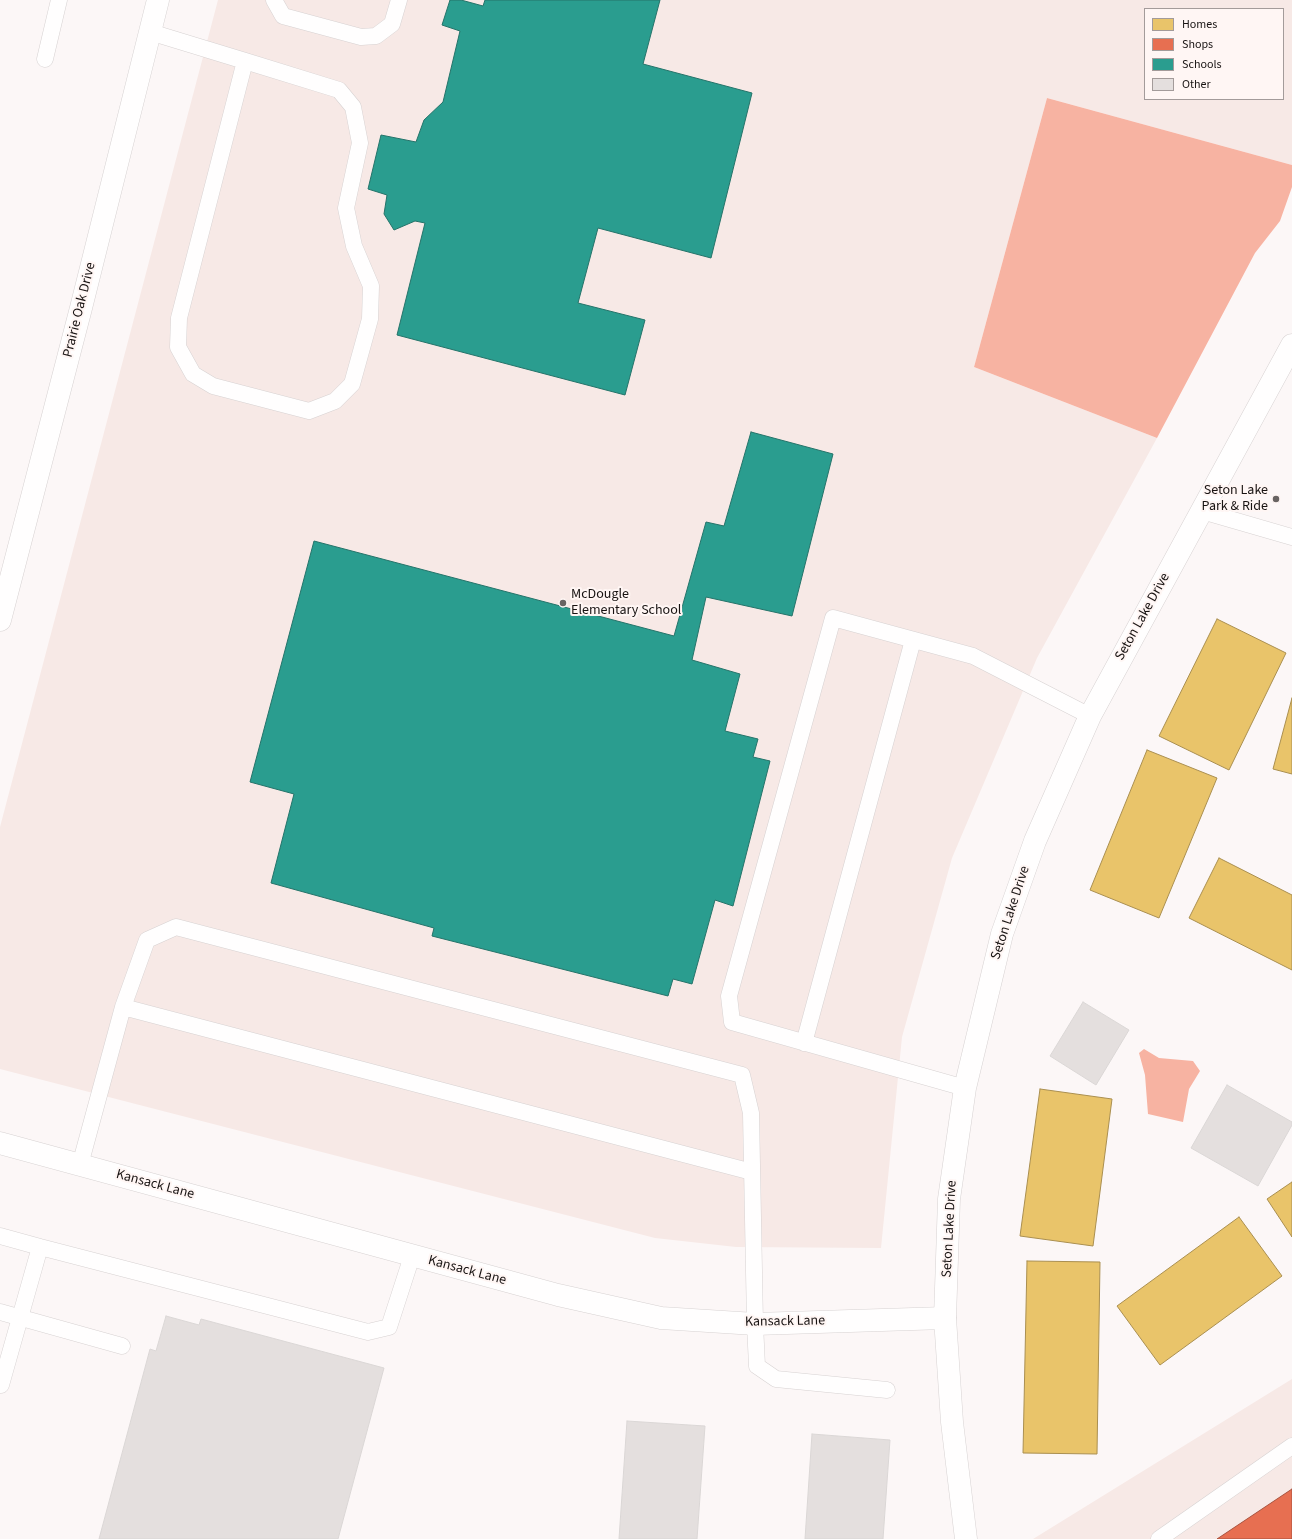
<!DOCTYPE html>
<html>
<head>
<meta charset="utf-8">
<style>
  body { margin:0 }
  #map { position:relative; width:1292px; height:1539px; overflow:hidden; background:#fcf7f7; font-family:"Source Sans 3",sans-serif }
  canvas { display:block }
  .legend { position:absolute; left:1144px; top:8px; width:140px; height:92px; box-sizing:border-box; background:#fff6f4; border:1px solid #a39b9a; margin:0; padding:5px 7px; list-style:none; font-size:12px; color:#181312 }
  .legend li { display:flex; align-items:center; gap:8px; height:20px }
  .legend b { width:20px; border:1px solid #a39b9a }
</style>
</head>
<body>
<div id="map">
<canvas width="1292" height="1539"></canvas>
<ul class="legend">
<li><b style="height:11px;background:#e9c46a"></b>Homes</li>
<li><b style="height:11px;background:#e76f51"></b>Shops</li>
<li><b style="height:11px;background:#2a9d8f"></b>Schools</li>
<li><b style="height:11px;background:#e4dfde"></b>Other</li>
</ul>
</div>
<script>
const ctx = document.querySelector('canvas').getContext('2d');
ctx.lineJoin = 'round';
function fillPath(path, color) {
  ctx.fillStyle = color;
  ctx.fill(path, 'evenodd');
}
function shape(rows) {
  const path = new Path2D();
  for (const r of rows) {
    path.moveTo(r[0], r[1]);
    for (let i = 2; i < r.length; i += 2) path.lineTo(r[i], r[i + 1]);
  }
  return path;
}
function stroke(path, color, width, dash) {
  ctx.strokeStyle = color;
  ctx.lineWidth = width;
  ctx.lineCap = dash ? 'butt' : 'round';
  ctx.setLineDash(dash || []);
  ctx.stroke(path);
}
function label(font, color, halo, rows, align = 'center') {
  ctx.font = font + ' "Source Sans 3",sans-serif';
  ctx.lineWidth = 4;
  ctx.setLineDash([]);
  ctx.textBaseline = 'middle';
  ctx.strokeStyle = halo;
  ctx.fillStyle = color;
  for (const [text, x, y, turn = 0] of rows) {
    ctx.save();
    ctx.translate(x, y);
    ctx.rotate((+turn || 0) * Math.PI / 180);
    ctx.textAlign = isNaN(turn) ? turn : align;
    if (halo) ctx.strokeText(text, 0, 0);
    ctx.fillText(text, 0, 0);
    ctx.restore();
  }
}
const built = shape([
  [218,0,1292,0,1292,165,1047,98,974,367,1157,438,1037,658,952,858,902,1037,881,1248,736,1247,655,1238,0,1069,0,827],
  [1145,9,1283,9,1283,99,1145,99],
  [1292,1379,1292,1539,1033,1539]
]);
const water = shape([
  [1047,98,1292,165,1292,187,1280,221,1255,253,1157,438,974,367],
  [1144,1049,1159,1058,1193,1061,1200,1071,1189,1089,1183,1122,1148,1114,1145,1075,1139,1053]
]);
const homes = shape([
  [1217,619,1286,653,1229,770,1159,736,1217,619],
  [1292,698,1292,774,1273,769,1292,698],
  [1147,750,1217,778,1159,918,1090,890,1147,750],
  [1219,858,1292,895,1292,970,1189,918,1219,858],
  [1040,1089,1112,1099,1093,1246,1020,1236,1040,1089],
  [1292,1182,1292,1237,1267,1199,1292,1182],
  [1239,1217,1282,1276,1160,1365,1117,1306,1239,1217],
  [1027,1261,1100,1262,1097,1454,1023,1453,1027,1261]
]);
const shops = shape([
  [1292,1489,1292,1539,1217,1539,1292,1489]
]);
const schools = shape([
  [450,0,461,0,483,6,485,0,660,0,643,64,752,93,711,258,598,228,578,303,645,320,625,395,397,335,425,223,415,221,394,230,384,214,387,195,368,189,381,135,416,142,424,120,443,102,460,31,442,25,450,0],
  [751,432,833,454,792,616,706,597,692,660,740,674,725,731,758,739,753,757,770,761,733,906,715,900,692,984,673,979,668,996,432,936,434,928,271,883,294,794,250,782,314,541,674,636,706,522,724,526,751,432]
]);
const building = shape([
  [1083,1002,1129,1030,1096,1085,1050,1056,1083,1002],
  [1227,1085,1292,1122,1292,1125,1258,1186,1191,1148,1227,1085],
  [166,1316,199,1325,201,1319,384,1368,338,1539,99,1539,150,1349,156,1351,166,1316],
  [627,1421,705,1426,697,1539,619,1539,627,1421],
  [812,1434,890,1440,883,1539,805,1539,812,1434]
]);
const lane = shape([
  [274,0,283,16,361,37,376,36,392,24,399,0],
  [150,32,245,61,339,90,353,107,360,143,346,208,354,246,371,286,370,319,352,384,335,401,309,411,213,386,193,374,178,347,179,318,245,61],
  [45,59,59,0],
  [1202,511,1292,537],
  [123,1007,752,1172],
  [804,1043,913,640],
  [965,1088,732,1022,729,996,833,618,973,656,1090,716],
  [80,1165,123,1007,147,940,176,927,742,1075,751,1113,755,1324,757,1366,776,1379,887,1390],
  [0,1236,40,1247],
  [0,1312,122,1346],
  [1,1385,40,1247,368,1332,389,1327,412,1256],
  [1159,1539,1292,1446]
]);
const street = shape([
  [0,620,81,308,158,0],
  [0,1143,558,1295,661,1318,755,1324,945,1318]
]);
const secondary = shape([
  [966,1539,952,1422,945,1318,949,1199,965,1088,1002,934,1035,841,1090,716,1292,345]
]);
const markers = [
  [1276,499,4,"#686362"],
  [563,603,4,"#686362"]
];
const streetNames = [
  ["Prairie Oak Drive",80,310,-76],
  ["Seton Lake Drive",1143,617,-61],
  ["Seton Lake Drive",1011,913,-72],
  ["Kansack Lane",155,1185,15],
  ["Seton Lake Drive",950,1229,-87],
  ["Kansack Lane",467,1271,15],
  ["Kansack Lane",785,1322,-1]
];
const poiNames = [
  ["Seton Lake",1268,491],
  ["Park & Ride",1268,507],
  ["McDougle",571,595,"left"],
  ["Elementary School",571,611,"left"]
];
fillPath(built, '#f7e9e6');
fillPath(water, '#f7b3a2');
fillPath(homes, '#e9c46a');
stroke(homes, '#aa8f50', 1);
fillPath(shops, '#e76f51');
stroke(shops, '#a9533e', 1);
fillPath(schools, '#2a9d8f');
stroke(schools, '#25746a', 1);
fillPath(building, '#e4dfde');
stroke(building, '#dbd7d6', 1);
stroke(lane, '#d7d2d2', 17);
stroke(street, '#d7d2d2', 23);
stroke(secondary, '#d7d2d2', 23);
stroke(lane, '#fffefe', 16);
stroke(street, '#fffefe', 22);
stroke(secondary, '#fffefe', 22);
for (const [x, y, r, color] of markers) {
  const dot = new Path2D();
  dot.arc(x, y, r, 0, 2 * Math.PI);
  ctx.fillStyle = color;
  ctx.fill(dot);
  stroke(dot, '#fff6f4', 1.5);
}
label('14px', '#181312', '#fff6f4', streetNames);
label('14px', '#181312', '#fff6f4', poiNames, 'right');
</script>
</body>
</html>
